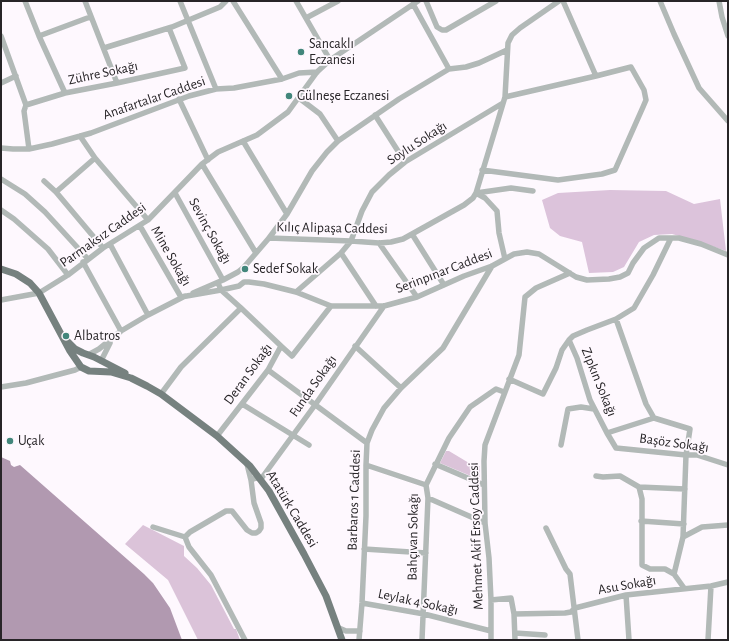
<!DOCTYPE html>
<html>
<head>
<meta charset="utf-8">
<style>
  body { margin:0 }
  #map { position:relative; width:729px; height:641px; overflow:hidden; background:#fef8fe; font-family:"Alegreya Sans",sans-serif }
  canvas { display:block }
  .frame { position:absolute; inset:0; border:2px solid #282528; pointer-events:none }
</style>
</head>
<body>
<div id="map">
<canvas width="729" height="641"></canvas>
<div class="frame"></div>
</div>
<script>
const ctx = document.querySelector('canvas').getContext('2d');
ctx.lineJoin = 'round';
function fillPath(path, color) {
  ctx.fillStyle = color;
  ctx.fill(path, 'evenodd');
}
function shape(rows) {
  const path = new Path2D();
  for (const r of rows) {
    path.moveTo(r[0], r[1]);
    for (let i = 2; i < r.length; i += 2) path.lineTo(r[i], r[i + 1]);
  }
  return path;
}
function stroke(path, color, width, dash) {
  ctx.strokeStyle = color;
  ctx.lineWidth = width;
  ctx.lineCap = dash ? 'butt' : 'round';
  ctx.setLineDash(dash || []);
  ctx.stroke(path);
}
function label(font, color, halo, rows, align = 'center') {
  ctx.font = font + ' "Alegreya Sans",sans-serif';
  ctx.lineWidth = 3.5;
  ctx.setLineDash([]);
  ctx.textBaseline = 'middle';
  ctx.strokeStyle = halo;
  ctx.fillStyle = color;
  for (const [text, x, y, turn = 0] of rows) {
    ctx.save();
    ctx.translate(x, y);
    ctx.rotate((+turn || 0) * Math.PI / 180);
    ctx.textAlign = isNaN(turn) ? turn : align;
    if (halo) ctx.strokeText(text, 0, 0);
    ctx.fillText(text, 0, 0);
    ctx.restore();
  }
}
const green = shape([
  [446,451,449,451,474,466,480,466,480,478,478,479,440,463],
  [143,525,184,546,184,556,197,568,211,585,234,629,236,629,240,640,198,640,168,580,125,544]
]);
const forest = shape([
  [610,190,666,191,694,204,720,199,726,251,697,241,672,234,654,235,639,242,624,267,613,272,589,273,582,242,560,236,550,228,542,200,558,193]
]);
const water = shape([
  [1,457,10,461,11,465,14,467,20,465,144,574,153,583,170,608,182,640,1,640]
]);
const minor = shape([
  [25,1,39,36,65,93],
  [85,1,117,83],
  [180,1,216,89],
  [233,1,282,79],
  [296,1,330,60],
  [426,1,437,27,442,30,446,30,496,1],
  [660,1,674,34,699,88,728,121],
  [719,1,722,17,728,36],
  [413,4,449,69],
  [306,18,338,1],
  [1,36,26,105,24,111,29,149],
  [39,36,90,17],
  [104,48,172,27,220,7,226,1],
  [1,83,16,76],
  [505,97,596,76],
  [299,98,320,114,338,141],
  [179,99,208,160],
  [26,105,65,93,117,83,185,68,169,28],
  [375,115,405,162],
  [80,136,95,158,148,220],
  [243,141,287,214],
  [1,148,13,149,29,149,52,144,91,133,189,96,216,89,234,88,282,79,299,73,317,72],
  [202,164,256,253],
  [482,170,558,180,602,174,615,170,643,107,646,100,644,90,631,67,596,76,563,1],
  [1,179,25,194,45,212,88,259],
  [44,181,56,192,103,248],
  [56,192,95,158],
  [175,193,223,280],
  [476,193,485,198,497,211,499,233,505,259],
  [476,193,511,188,533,191],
  [1,210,14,219,48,249,68,275],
  [140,226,181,297],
  [412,234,444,285],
  [269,238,351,241,379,243,391,242,403,239,412,234,464,205,473,198,476,193,505,97,508,43,512,35,520,28,559,1],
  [379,243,417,297],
  [110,244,148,315],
  [341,253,376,306],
  [83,262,121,331],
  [218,283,221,290,241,308,281,346],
  [296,292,341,253,351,241,362,211,372,192,389,175,405,162,503,103],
  [193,293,223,280,238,272,244,267,269,238,287,214,312,171,327,152,338,141,399,99,449,69,466,67,479,63,507,50],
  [181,297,221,290,239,286,244,282,249,282,264,284,296,292,331,306,384,306,417,297,464,276,492,266,514,254,527,252,539,254,576,277,587,280,609,279,620,277,628,273,633,263,644,248,659,238,679,238,701,244,728,255],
  [1,300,39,293,68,275,103,248,148,220,202,164,218,152,257,135,288,112,317,72,330,60,418,1],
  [616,319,646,404,654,418],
  [569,340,577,358,590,400,607,433],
  [355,346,401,388],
  [88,355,99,349,121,331,148,315,185,296],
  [101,361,110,343],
  [268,370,367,443],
  [509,379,543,394,556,368,562,350,569,340,573,336,587,330,616,319,634,308,653,275,671,238],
  [1,387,26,383,75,370,81,367],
  [161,394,181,367,241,308],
  [242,404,309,445],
  [217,436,268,370,281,346,292,356,331,306],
  [561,445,568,409,581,407,594,409],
  [435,464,484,485],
  [366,465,426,485],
  [596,476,603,477,620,476,639,487,685,489],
  [251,480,256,478,261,479,315,405,384,306],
  [426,485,449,438,470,407,496,389,504,392],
  [639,487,642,499,642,565,650,569,665,569,674,574],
  [428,498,485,523],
  [641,521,684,524],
  [153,527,185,537],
  [546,528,566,569,570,574,578,640],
  [185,537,190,532,226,511,232,511,247,530,252,533,256,533,259,531,261,528,261,523,254,503,251,480,247,464],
  [185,537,189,547,211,575,245,640],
  [683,537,702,527,728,525],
  [364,549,426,553],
  [684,588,674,574,683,537,686,455,690,429,654,418,607,433,616,448,686,455,697,455,728,465],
  [626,595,629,640],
  [491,600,511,598,514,614,515,640],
  [362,603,424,614,491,631],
  [575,608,626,595,711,586,728,582],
  [514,614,565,613,571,612,575,608],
  [339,628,346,631,360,631],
  [515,633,545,635],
  [359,640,362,603,366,516,366,465,367,443,372,430,384,408,401,388,443,348,492,266],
  [422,640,428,498,426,485],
  [491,640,491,600,489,558,485,523,484,461,485,445,519,355,525,297,536,288,570,273],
  [708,640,711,586]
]);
const major = shape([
  [1,269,16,274,30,283,39,293,70,351,81,367,89,371,111,372,131,378,147,386,161,394,217,436,250,466,269,491,304,554,326,596,342,640],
  [67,341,75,349,83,353,94,357,125,373]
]);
const markers = [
  [301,52,4,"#42867b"],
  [289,96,4,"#42867b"],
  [245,269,4,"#42867b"],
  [66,336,4,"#42867b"],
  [10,441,4,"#42867b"]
];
const poiNames = [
  ["Sancaklı",309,44],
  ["Eczanesi",309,60],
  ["Gülneşe Eczanesi",297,96],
  ["Sedef Sokak",253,269],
  ["Albatros",74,336],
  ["Uçak",18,441]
];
const streetNames = [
  ["Zühre Sokağı",103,73,-12],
  ["Anafartalar Caddesi",154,98,-19],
  ["Soylu Sokağı",417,143,-33],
  ["Kılıç Alipaşa Caddesi",332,228,1],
  ["Sevinç Sokağı",210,231,61],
  ["Parmaksız Caddesi",103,235,-35],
  ["Mine Sokağı",171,256,60],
  ["Serinpınar Caddesi",444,271,-21],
  ["Deran Sokağı",248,374,-54],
  ["Zıpkın Sokağı",599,382,68],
  ["Funda Sokağı",313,386,-55],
  ["Başöz Sokağı",674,443,8],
  ["Barbaros 1 Caddesi",354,500,-88],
  ["Atatürk Caddesi",292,509,59],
  ["Mehmet Akif Ersoy Caddesi",476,536,-92],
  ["Bahçıvan Sokağı",413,537,-89],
  ["Asu Sokağı",627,585,-10],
  ["Leylak 4 Sokağı",418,602,12]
];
fillPath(green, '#dbc3d9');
fillPath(forest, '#dcc3db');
fillPath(water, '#b199b0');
stroke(minor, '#b2b9b7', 5.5);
stroke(major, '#76817f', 7);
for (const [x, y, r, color] of markers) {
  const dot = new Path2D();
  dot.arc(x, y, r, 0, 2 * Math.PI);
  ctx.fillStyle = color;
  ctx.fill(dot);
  stroke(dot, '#fef8fe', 1.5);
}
label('14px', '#282528', '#fef8fe', poiNames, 'left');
label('14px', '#282528', '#fef8fe', streetNames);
</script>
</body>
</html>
